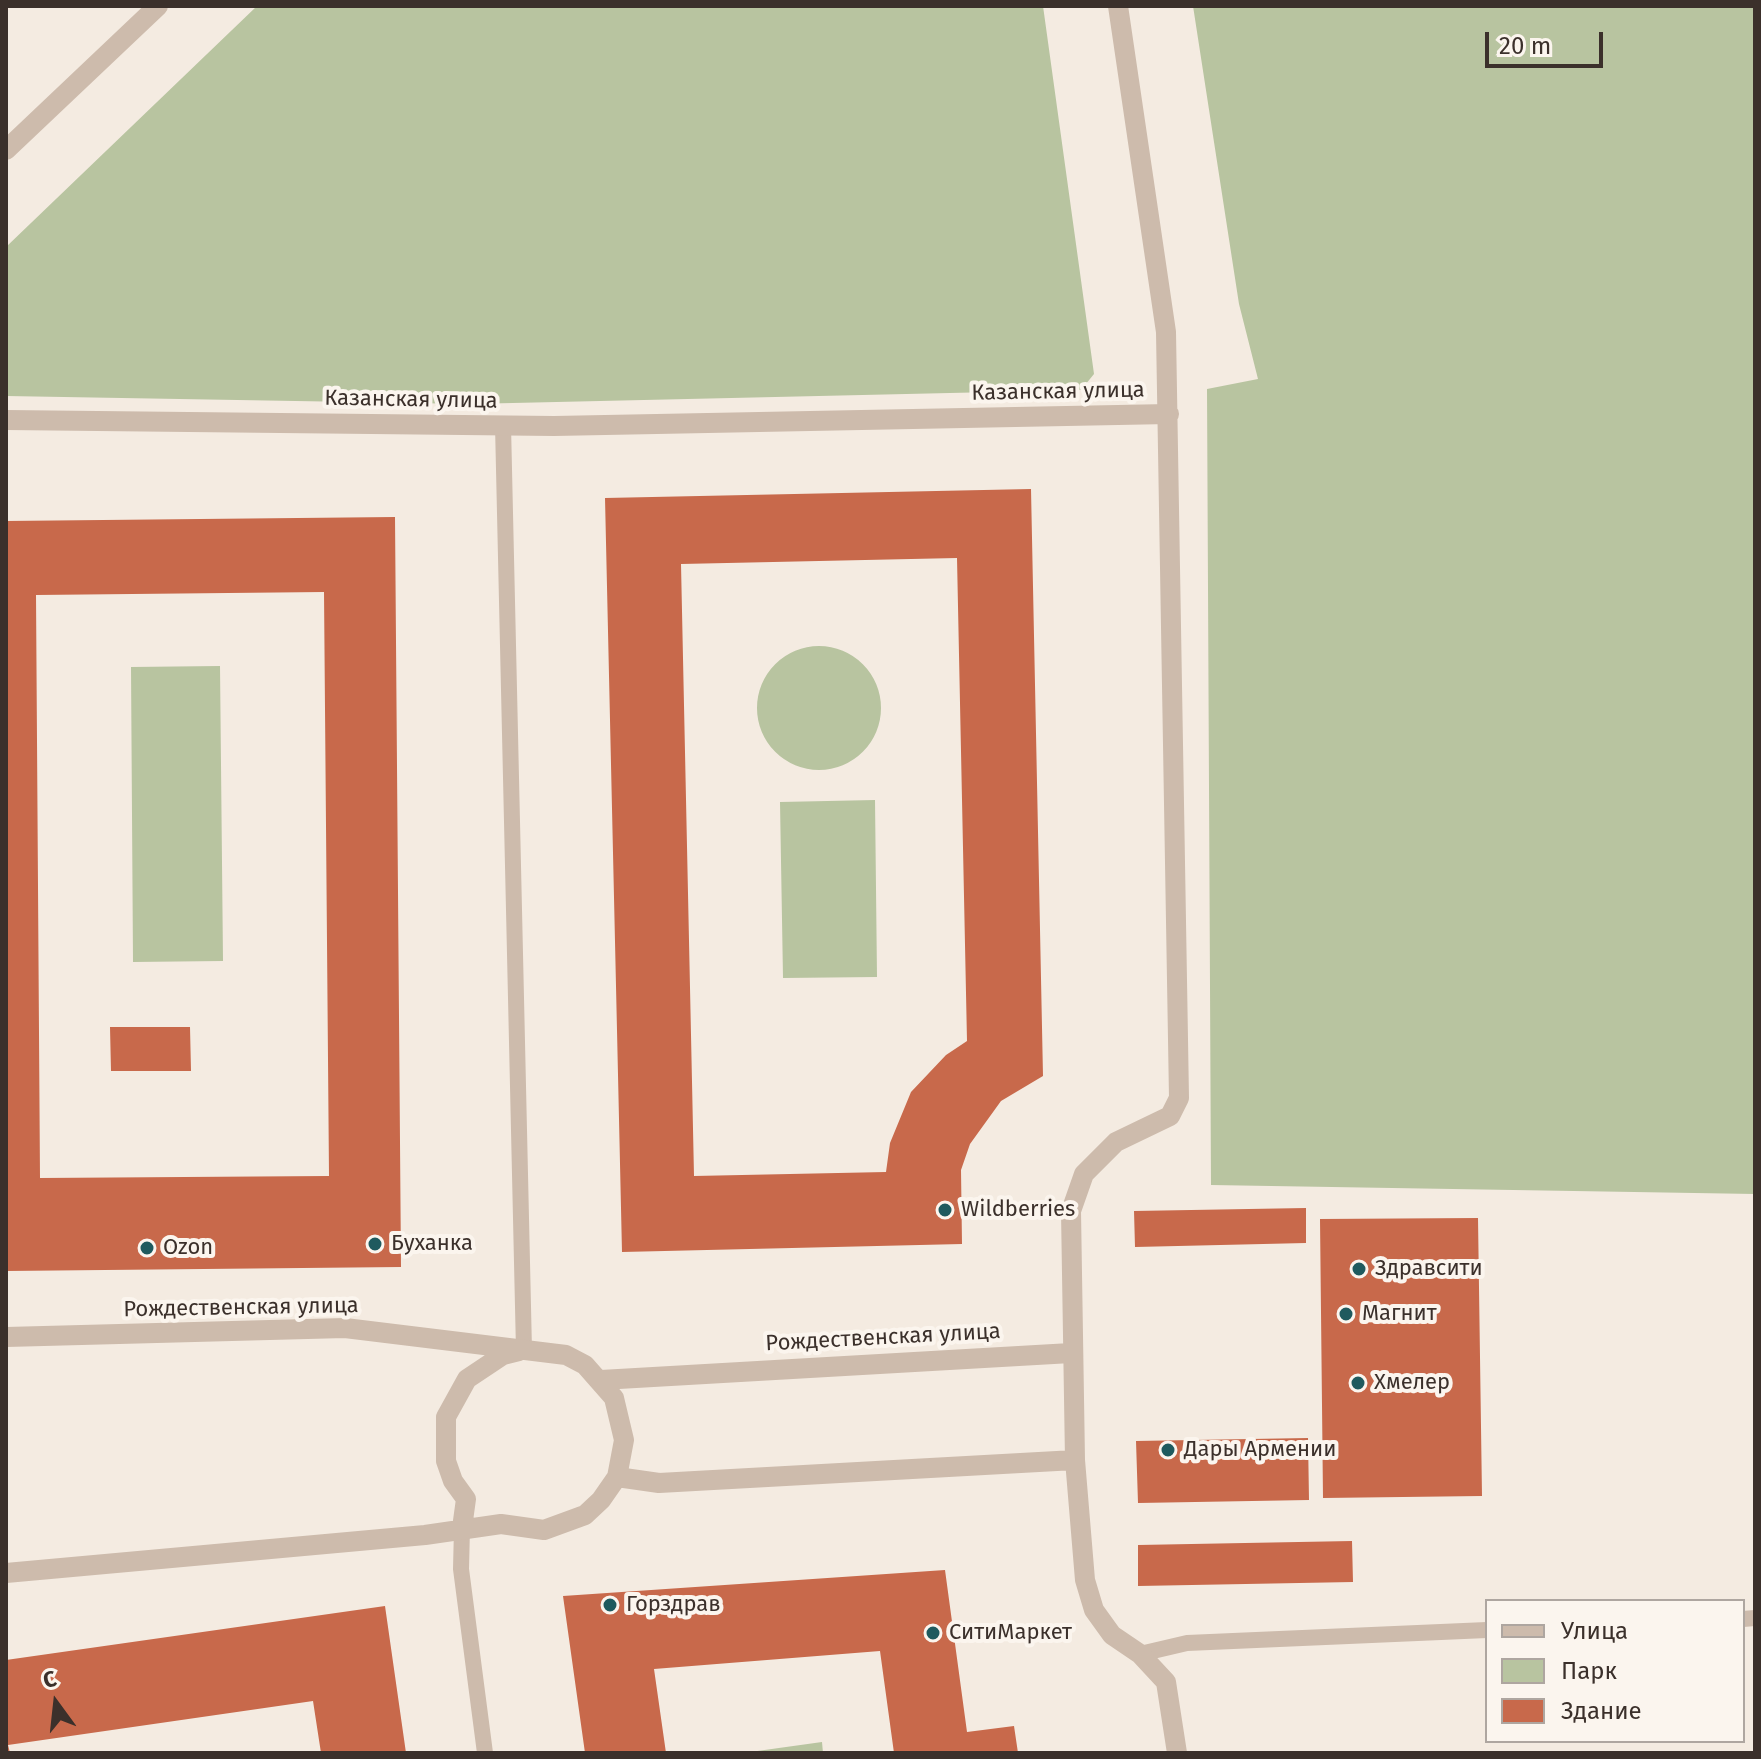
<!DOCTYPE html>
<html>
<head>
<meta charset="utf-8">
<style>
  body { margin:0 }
  #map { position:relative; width:1761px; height:1759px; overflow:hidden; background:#f4ebe1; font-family:"Fira Sans",sans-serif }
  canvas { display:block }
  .frame { position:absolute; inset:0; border:8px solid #3b302b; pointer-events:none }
  .legend { position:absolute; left:1485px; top:1599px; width:260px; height:144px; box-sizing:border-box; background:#fbf5ee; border:2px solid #aea6a0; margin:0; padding:10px 14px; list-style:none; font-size:24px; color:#3b302b }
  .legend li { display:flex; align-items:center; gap:16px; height:40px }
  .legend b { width:40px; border:2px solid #aea6a0 }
  .north { position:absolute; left:16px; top:1663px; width:80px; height:80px; -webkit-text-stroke:6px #fbf5ee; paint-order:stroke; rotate:345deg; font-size:22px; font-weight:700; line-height:32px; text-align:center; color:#3b302b }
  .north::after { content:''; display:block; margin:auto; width:28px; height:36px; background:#3b302b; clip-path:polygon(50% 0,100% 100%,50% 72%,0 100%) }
  .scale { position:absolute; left:1485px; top:32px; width:118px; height:36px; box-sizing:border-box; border:4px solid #3b302b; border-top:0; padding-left:10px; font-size:24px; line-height:28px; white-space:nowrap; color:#3b302b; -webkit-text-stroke:6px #fbf5ee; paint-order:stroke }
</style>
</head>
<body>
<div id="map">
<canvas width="1761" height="1759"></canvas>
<div class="frame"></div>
<ul class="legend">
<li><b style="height:10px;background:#cdbbac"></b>Улица</li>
<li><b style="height:22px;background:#b8c4a0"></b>Парк</li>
<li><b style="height:22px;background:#c8694b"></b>Здание</li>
</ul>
<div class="north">С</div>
<div class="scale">20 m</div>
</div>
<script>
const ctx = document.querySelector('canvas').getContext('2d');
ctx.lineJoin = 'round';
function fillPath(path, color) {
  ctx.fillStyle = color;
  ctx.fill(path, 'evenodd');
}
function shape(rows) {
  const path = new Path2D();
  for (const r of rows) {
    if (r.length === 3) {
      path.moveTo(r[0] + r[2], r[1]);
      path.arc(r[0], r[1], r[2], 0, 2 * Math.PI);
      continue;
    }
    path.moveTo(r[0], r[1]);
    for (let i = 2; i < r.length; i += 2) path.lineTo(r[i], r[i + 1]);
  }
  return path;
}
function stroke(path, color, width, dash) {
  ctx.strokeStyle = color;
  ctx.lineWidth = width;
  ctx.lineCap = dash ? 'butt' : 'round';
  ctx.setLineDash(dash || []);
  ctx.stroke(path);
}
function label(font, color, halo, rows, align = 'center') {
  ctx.font = font + ' "Fira Sans",sans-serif';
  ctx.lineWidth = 8;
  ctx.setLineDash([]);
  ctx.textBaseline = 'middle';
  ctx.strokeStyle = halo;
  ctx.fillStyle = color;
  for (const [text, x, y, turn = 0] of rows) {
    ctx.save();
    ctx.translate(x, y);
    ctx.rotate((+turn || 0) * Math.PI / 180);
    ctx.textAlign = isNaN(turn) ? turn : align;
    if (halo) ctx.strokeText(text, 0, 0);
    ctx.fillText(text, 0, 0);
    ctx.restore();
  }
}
const green = shape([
  [257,6,1043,6,1094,374,1081,390,469,404,6,396,6,247],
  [1193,6,1755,6,1755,1194,1211,1185,1207,389,1258,379,1239,304],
  [819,708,62],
  [220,666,223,961,133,962,131,667],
  [875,800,877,977,783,978,780,802],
  [822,1742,823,1753,743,1753]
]);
const building = shape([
  [1031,489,1043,1076,1001,1101,970,1144,961,1170,962,1244,622,1252,605,498],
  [957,558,967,1041,946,1055,911,1092,890,1143,886,1172,694,1176,681,564],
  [395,517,401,1267,6,1271,6,521],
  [324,592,329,1176,40,1178,36,595],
  [110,1027,190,1027,191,1071,111,1071],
  [1306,1208,1306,1243,1135,1247,1134,1211],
  [1478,1218,1482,1496,1323,1498,1320,1219],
  [1308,1438,1309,1500,1138,1503,1136,1441],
  [1352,1541,1353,1582,1138,1586,1138,1545],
  [945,1570,967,1732,1014,1726,1018,1753,894,1753,880,1651,654,1669,666,1753,585,1753,563,1596],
  [385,1606,406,1753,321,1753,313,1701,8,1745,10,1753,6,1753,6,1660]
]);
const lane = shape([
  [503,425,524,1350],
  [462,1528,461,1569,485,1753],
  [1743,1619,1755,1618],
  [1140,1654,1187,1643,1487,1630]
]);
const street = shape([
  [1118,6,1166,332,1179,1098,1170,1116,1116,1142,1084,1174,1071,1211,1075,1460,1085,1580,1094,1610,1112,1635,1140,1654,1166,1682,1177,1753],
  [6,150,158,6],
  [6,420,554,426,1169,414],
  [6,1337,345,1328,566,1355,585,1365,614,1398,624,1440,617,1477,601,1500,585,1515,544,1530,501,1524,425,1535,6,1573],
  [601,1380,1071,1353],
  [617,1477,659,1483,1075,1460],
  [462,1528,466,1499,453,1481,446,1461,446,1417,467,1379,503,1355,519,1351]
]);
const markers = [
  [945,1210,8,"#1f5a5e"],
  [375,1244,8,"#1f5a5e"],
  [147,1248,8,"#1f5a5e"],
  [1359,1269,8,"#1f5a5e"],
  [1346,1314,8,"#1f5a5e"],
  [1358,1383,8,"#1f5a5e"],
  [1168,1450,8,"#1f5a5e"],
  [610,1605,8,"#1f5a5e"],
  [933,1633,8,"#1f5a5e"]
];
const streetNames = [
  ["Казанская улица",1058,392,-1],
  ["Казанская улица",411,400,1],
  ["Рождественская улица",241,1308,-1],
  ["Рождественская улица",883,1338,-3]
];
const poiNames = [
  ["Wildberries",961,1210],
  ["Буханка",391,1244],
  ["Ozon",163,1248],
  ["Здравсити",1375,1269],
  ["Магнит",1362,1314],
  ["Хмелер",1374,1383],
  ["Дары Армении",1184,1450],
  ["Горздрав",626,1605],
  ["СитиМаркет",949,1633]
];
fillPath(green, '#b8c4a0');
fillPath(building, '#c8694b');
stroke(lane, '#cdbbac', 16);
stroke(street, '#cdbbac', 20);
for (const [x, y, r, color] of markers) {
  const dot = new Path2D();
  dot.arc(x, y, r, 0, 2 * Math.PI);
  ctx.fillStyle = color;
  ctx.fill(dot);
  stroke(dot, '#fbf5ee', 3);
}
label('22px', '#3b302b', '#fbf5ee', streetNames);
label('22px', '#3b302b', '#fbf5ee', poiNames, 'left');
</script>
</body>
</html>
